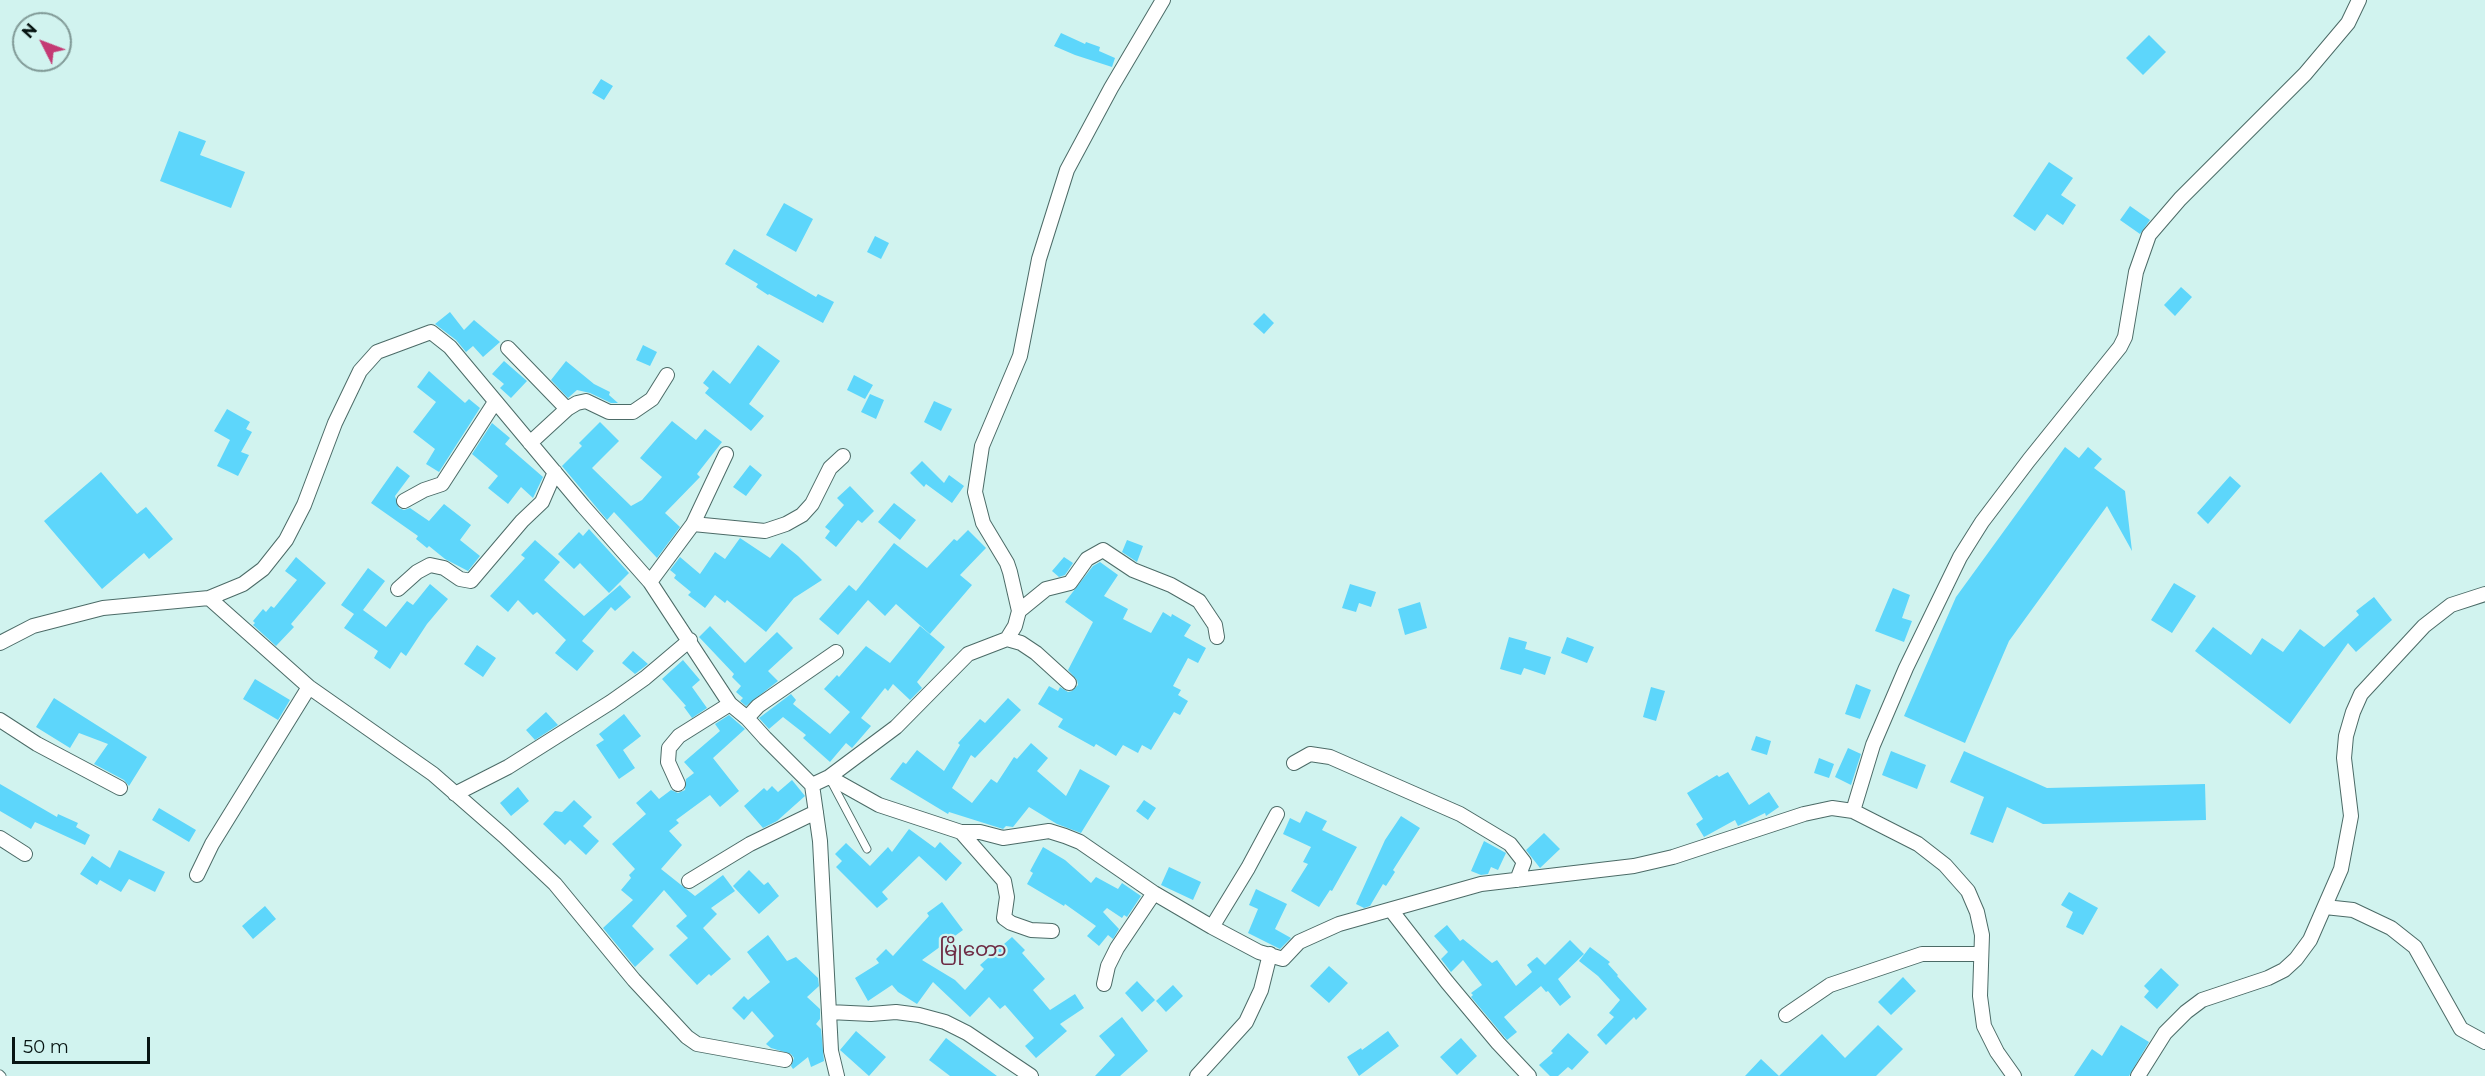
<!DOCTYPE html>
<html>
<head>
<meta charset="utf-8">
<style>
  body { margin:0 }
  #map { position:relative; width:2485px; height:1076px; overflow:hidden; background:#d1f3ef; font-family:Montserrat,sans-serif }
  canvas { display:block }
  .north { position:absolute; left:12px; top:12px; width:60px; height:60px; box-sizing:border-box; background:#d1f3ef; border:2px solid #819a97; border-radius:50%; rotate:312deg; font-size:16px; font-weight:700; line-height:24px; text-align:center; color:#081513 }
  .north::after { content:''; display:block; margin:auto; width:21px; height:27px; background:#c43a74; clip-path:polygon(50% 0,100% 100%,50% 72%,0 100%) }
  .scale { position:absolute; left:12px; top:1037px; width:138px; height:27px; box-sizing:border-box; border:3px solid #081513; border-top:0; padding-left:8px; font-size:18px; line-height:21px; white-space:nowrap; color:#081513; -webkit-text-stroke:4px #d1f3ef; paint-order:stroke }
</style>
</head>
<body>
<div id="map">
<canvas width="2485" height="1076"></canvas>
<div class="north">N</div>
<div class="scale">50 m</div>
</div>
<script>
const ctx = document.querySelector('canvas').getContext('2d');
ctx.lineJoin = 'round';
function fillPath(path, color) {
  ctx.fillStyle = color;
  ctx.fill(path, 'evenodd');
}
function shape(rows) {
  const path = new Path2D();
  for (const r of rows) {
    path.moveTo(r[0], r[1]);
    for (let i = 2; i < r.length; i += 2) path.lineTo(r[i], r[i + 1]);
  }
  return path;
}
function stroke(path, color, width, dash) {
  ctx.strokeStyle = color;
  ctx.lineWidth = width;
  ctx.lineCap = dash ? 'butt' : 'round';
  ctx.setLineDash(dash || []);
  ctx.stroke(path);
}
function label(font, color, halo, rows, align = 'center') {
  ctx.font = font + ' Montserrat,"Noto Sans Myanmar",sans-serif';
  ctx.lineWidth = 4.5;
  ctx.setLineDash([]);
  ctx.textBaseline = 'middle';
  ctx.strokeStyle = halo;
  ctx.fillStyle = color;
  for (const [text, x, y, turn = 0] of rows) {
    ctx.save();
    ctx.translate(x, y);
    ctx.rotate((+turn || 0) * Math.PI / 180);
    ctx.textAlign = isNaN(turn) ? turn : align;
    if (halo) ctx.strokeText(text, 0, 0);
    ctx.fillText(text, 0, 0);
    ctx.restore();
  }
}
const building = shape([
  [1061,33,1085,44,1086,42,1100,47,1099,51,1115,58,1112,67,1075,55,1054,46],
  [2149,35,2166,52,2143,75,2126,58],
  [601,79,613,86,604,100,592,93],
  [179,131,206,141,200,155,245,172,231,208,160,181],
  [2049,162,2073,178,2061,195,2076,205,2063,225,2047,214,2035,231,2013,216],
  [784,203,813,219,796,252,766,235],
  [2130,206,2150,220,2140,234,2120,220],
  [875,236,889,243,881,259,867,252],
  [734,249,816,297,818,294,834,302,823,323,769,294,768,295,756,287,758,284,725,264],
  [2181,287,2192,297,2175,316,2164,305],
  [450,312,464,330,474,320,500,342,483,357,473,346,466,352,456,340,435,324],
  [1264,313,1274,323,1264,334,1253,324],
  [643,345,657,352,650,366,636,360],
  [758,345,780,361,749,404,764,416,751,431,705,393,709,388,703,383,713,370,730,384],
  [504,361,527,381,511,398,500,388,504,384,492,374],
  [566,361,594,384,610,392,609,395,618,403,611,403,590,393,577,390,568,398,551,380],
  [429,371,465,403,469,399,480,408,439,472,426,464,435,449,413,432,436,402,417,387],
  [854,375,873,385,865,399,847,390],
  [870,394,884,400,876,419,861,412],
  [934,401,952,409,941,431,924,422],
  [227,409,250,422,246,429,252,432,241,452,249,455,238,476,217,466,230,440,214,431],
  [672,421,696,440,705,429,722,442,697,474,700,477,665,513,680,527,657,558,614,512,607,520,562,466,582,446,579,443,600,422,619,441,592,468,631,506,642,500,662,477,640,458],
  [492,423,510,438,505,444,543,477,533,498,521,487,508,504,488,488,498,476,472,454],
  [2065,447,2079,458,2088,447,2102,459,2094,468,2125,491,2132,551,2107,506,2009,641,1965,743,1904,716,1956,597],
  [922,461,944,483,949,475,964,486,952,503,926,484,924,487,910,473],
  [750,465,762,475,746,496,733,487],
  [397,466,410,476,395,496,399,508,404,510,410,508,429,521,444,504,471,525,460,540,480,556,468,571,445,559,429,546,427,548,416,539,418,536,371,503],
  [101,472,137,514,146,507,173,539,149,559,144,553,102,589,44,521],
  [2230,476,2241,486,2208,524,2197,513],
  [850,486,874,511,862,523,858,520,836,547,825,538,830,531,825,527,844,505,837,498],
  [894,503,916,520,900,540,878,522],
  [589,529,629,573,609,593,580,563,574,569,558,554,579,532,583,536],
  [968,530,986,548,960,575,972,585,930,634,896,604,885,616,868,600,838,635,819,619,849,585,856,591,894,543,927,568,954,539,957,541],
  [740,538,770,558,782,543,798,556,822,580,794,598,766,632,727,600,725,603,715,595,705,608,688,595,691,592,674,578,676,575,670,570,680,557,700,574,715,552,725,559],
  [535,540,560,562,544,580,584,616,620,585,631,597,615,611,611,607,582,641,594,651,577,671,555,653,566,640,537,612,533,615,518,600,508,612,490,596,525,558,521,555],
  [1127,540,1143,546,1137,562,1122,552],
  [296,557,326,583,291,624,294,627,276,646,253,625,255,623,253,621,263,609,266,612,271,606,274,608,297,580,285,571],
  [1064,557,1073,563,1065,575,1059,577,1052,571],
  [1100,562,1118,575,1104,596,1128,609,1123,619,1151,633,1163,612,1171,617,1172,614,1191,625,1184,636,1206,648,1198,663,1188,658,1173,686,1181,690,1178,695,1188,701,1180,715,1174,712,1151,750,1142,745,1138,753,1123,745,1116,756,1096,744,1094,747,1058,727,1063,719,1038,704,1049,686,1058,691,1060,687,1068,692,1072,691,1078,685,1077,680,1068,670,1093,622,1065,602,1093,566],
  [368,568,385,581,363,610,386,627,407,601,413,605,430,584,448,599,427,624,406,656,401,652,390,669,374,658,378,651,344,628,354,614,341,605],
  [2174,583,2196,596,2172,633,2151,620],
  [1350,584,1376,592,1371,607,1359,603,1356,612,1342,608],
  [1893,588,1910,595,1902,618,1912,621,1904,642,1875,631],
  [2374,597,2392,620,2356,652,2348,643,2290,724,2195,651,2213,627,2251,655,2262,638,2283,652,2300,629,2324,647,2359,615,2356,611],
  [1420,602,1427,628,1405,635,1398,609],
  [710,626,745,663,777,632,793,648,768,671,778,681,746,706,740,701,743,698,736,692,741,686,732,677,734,674,699,637],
  [920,626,945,647,917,682,922,688,910,700,893,684,888,691,885,688,861,718,871,726,852,748,846,743,830,762,803,738,806,735,783,717,769,729,759,718,791,694,796,700,793,704,830,734,850,712,824,689,837,675,839,677,866,646,890,663],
  [1509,637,1527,642,1525,649,1551,657,1545,675,1524,668,1521,675,1500,669],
  [1567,637,1594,647,1587,663,1561,653],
  [477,645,496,658,483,677,464,664],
  [633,651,648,664,635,674,622,663],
  [683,660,700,680,692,687,707,708,692,718,684,707,686,706,662,679],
  [255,679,290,700,278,720,243,699],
  [1856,684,1871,690,1860,719,1845,714],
  [1651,687,1665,691,1656,721,1643,717],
  [54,698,147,757,129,786,124,780,94,764,108,744,79,733,70,748,36,727],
  [1008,698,1021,710,975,758,971,755,952,788,972,803,991,779,997,783,1014,757,1017,759,1031,743,1048,758,1037,771,1066,796,1080,769,1110,786,1081,833,1057,824,1029,807,1013,827,1006,826,1003,829,949,812,948,814,890,779,903,762,906,764,917,750,944,771,960,745,958,743,980,719,985,723],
  [546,712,558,725,535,740,526,730],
  [624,714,641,736,623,750,635,768,619,779,596,745,604,740,599,734],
  [729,715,745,729,713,758,739,791,720,807,710,795,676,820,679,823,669,831,682,845,661,869,695,896,723,875,735,891,711,908,717,914,703,928,731,959,711,976,709,974,697,985,669,955,688,938,676,926,687,916,664,890,632,926,654,949,635,967,603,928,633,900,621,890,631,878,629,875,635,869,612,844,646,814,636,803,651,790,659,799,671,790,678,793,685,790,686,779,694,773,684,762,720,731,715,724],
  [1756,736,1771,741,1767,755,1751,750],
  [1848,748,1861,754,1851,785,1835,777],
  [1891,751,1926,765,1917,789,1882,775],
  [1964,751,2047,788,2205,784,2206,820,2043,824,2007,807,1993,843,1970,834,1984,797,1950,782],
  [1819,758,1834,764,1829,778,1814,773],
  [1728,772,1749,805,1769,792,1779,807,1766,816,1765,813,1738,826,1735,820,1704,837,1696,824,1703,819,1687,793,1717,775,1719,777],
  [792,780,805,796,777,821,763,828,744,806,764,788,767,791,772,786,778,792],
  [0,784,57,817,58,814,78,823,76,827,90,835,85,845,35,822,31,829,0,811],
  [518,787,529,801,511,816,500,803],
  [574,800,592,817,583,826,599,841,586,855,570,840,565,845,543,824,555,811,562,812],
  [1144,800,1156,808,1148,820,1136,811],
  [159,808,196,830,189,842,152,820],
  [1306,811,1327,821,1322,830,1357,847,1332,891,1330,890,1319,907,1291,891,1308,864,1303,862,1311,847,1283,834,1290,818,1300,823],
  [1401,816,1420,828,1393,870,1395,872,1386,886,1383,884,1370,906,1364,908,1356,904,1385,840],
  [909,829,935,848,940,842,962,863,946,881,919,856,882,892,888,899,877,908,836,867,842,861,835,854,846,843,870,866,888,847,892,852],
  [1544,833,1560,849,1540,868,1526,850],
  [1484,841,1506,853,1498,870,1491,867,1488,874,1481,875,1471,871],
  [1043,847,1065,860,1091,883,1096,877,1118,889,1122,883,1141,896,1127,917,1124,915,1122,918,1107,908,1103,912,1119,929,1113,939,1108,935,1099,946,1087,936,1096,926,1065,904,1064,906,1027,884,1033,873,1030,871],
  [119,850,165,872,155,892,129,879,121,892,100,880,97,885,80,874,92,856,110,868],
  [1169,867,1201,882,1193,900,1161,885],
  [749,870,764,885,768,882,779,896,759,914,733,886],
  [1256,889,1287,904,1275,929,1291,938,1280,949,1248,933,1258,909,1249,905],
  [2069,892,2098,908,2083,935,2066,927,2073,912,2061,905],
  [942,902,963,930,922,960,955,980,965,990,984,969,980,965,1012,937,1025,950,1022,953,1045,979,1033,990,1050,1010,1075,994,1084,1008,1060,1024,1067,1031,1036,1058,1025,1046,1034,1038,1005,1005,1000,1009,989,997,970,1017,933,982,917,1004,898,992,892,985,868,1001,855,978,879,963,876,959,886,949,893,956,929,916,927,913],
  [265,906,276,919,253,939,242,926],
  [1447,925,1460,941,1463,939,1492,963,1497,960,1516,986,1532,972,1527,965,1537,957,1545,965,1570,940,1584,954,1558,979,1571,997,1560,1006,1548,991,1546,992,1541,986,1504,1017,1517,1032,1507,1040,1471,997,1473,995,1471,993,1482,985,1463,960,1451,972,1441,959,1448,952,1434,936],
  [768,935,787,961,796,957,818,978,819,986,807,997,820,1009,820,1019,816,1024,821,1029,824,1061,811,1067,808,1057,793,1069,791,1066,794,1058,791,1054,771,1048,766,1044,774,1036,752,1011,744,1020,732,1008,744,996,748,1000,770,982,747,952],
  [1590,947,1610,962,1608,964,1618,975,1617,976,1647,1009,1636,1020,1634,1017,1606,1045,1597,1035,1614,1017,1609,1013,1620,1000,1598,976,1579,961],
  [1329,966,1348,983,1329,1003,1310,986],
  [2161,968,2179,985,2157,1009,2144,997,2149,991,2144,986],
  [1903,977,1916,991,1891,1015,1878,1002],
  [1137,981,1155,1000,1142,1012,1125,993],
  [1173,985,1183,996,1166,1012,1156,1001],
  [1122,1017,1148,1051,1120,1076,1095,1076,1115,1055,1099,1036],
  [1878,1025,1903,1049,1876,1076,1745,1076,1761,1059,1779,1076,1822,1034,1845,1058],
  [2121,1025,2149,1042,2129,1076,2074,1076,2092,1049,2102,1056],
  [856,1031,886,1057,869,1076,840,1050],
  [1388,1031,1399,1046,1359,1076,1347,1057,1361,1048,1362,1050],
  [1568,1033,1589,1052,1572,1070,1568,1067,1558,1076,1550,1076,1539,1065,1553,1053,1551,1051],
  [946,1038,997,1076,950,1076,929,1060],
  [1461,1038,1477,1056,1457,1075,1440,1057]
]);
const service = shape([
  [832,783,867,849],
  [0,1074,2,1076]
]);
const minor = shape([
  [508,348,567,409],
  [530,443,567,409,577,403,586,401,609,412,633,412,652,399,667,375],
  [404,501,424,490,442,484,495,402],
  [693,524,765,531,786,524,802,515,812,504,830,468,843,456],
  [650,582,693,524,726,454],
  [398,589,417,572,430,565,444,568,460,579,471,581,522,521,542,502,555,472],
  [209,598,309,687,433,774,504,836,555,884,634,980,687,1037,697,1044,785,1060],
  [1019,611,1046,589,1070,583,1087,559,1103,550,1133,570,1171,585,1199,601,1215,625,1217,637],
  [1007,639,1021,643,1036,653,1069,683],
  [0,643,33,626,103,608,209,598,243,584,263,569,286,540,304,505,335,423,360,371,377,352,431,332,450,347,583,506,650,582,730,704,747,718,765,738,812,785,820,841,831,1051,837,1076],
  [747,718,758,706,836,652],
  [0,720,37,744,120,788],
  [1294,763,1310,754,1330,757,1460,814,1510,844,1524,862,1517,880],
  [829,777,896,727,968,654,1007,639,1015,626,1019,611,1010,572,1007,563,983,523,975,492,982,446,1020,356,1039,259,1067,170,1111,88,1163,0],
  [678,784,668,762,669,748,679,736,730,704],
  [812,785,829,777,879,805,961,832,980,832,1003,838,1049,831,1065,836,1080,842,1154,893,1212,927,1259,952,1283,959,1299,942,1339,924,1481,884,1634,866,1673,857,1804,814,1832,808,1853,811,1918,844,1945,865,1968,891,1977,912,1982,935,1980,996,1984,1026,1997,1052,2014,1076],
  [455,794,508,767,611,702,645,678,690,640],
  [1853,811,1873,745,1906,668,1960,557,1982,522,2029,460,2120,347,2125,337,2136,272,2149,235,2180,199,2305,74,2348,23,2359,0],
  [961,832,1004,881,1007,897,1004,918,1011,923,1031,930,1052,931],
  [0,838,25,854],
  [197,875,212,844,309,687],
  [689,881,750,844,816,812],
  [2325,907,2353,910,2391,928,2415,947,2461,1029,2485,1042],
  [1391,910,1447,982,1498,1043,1529,1076],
  [1212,927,1248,868,1277,814],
  [1104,984,1108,966,1117,948,1154,893],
  [829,1012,871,1014,896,1012,919,1015,945,1022,967,1033,1031,1076],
  [1786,1015,1830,985,1922,954,1980,954],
  [1197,1076,1246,1022,1261,990,1270,954],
  [2138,1076,2165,1033,2186,1012,2202,1000,2268,978,2284,970,2296,959,2310,940,2341,869,2351,816,2344,758,2346,736,2353,712,2361,694,2424,626,2451,605,2485,594]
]);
const quarterNames = [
  ["မြိုတော",973,950]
];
fillPath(building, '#5dd6fb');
stroke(service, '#4c6b67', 9);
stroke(minor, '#4c6b67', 16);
stroke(service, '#fff', 7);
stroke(minor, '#fff', 14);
label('20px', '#6e2b44', '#d1f3ef', quarterNames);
</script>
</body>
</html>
